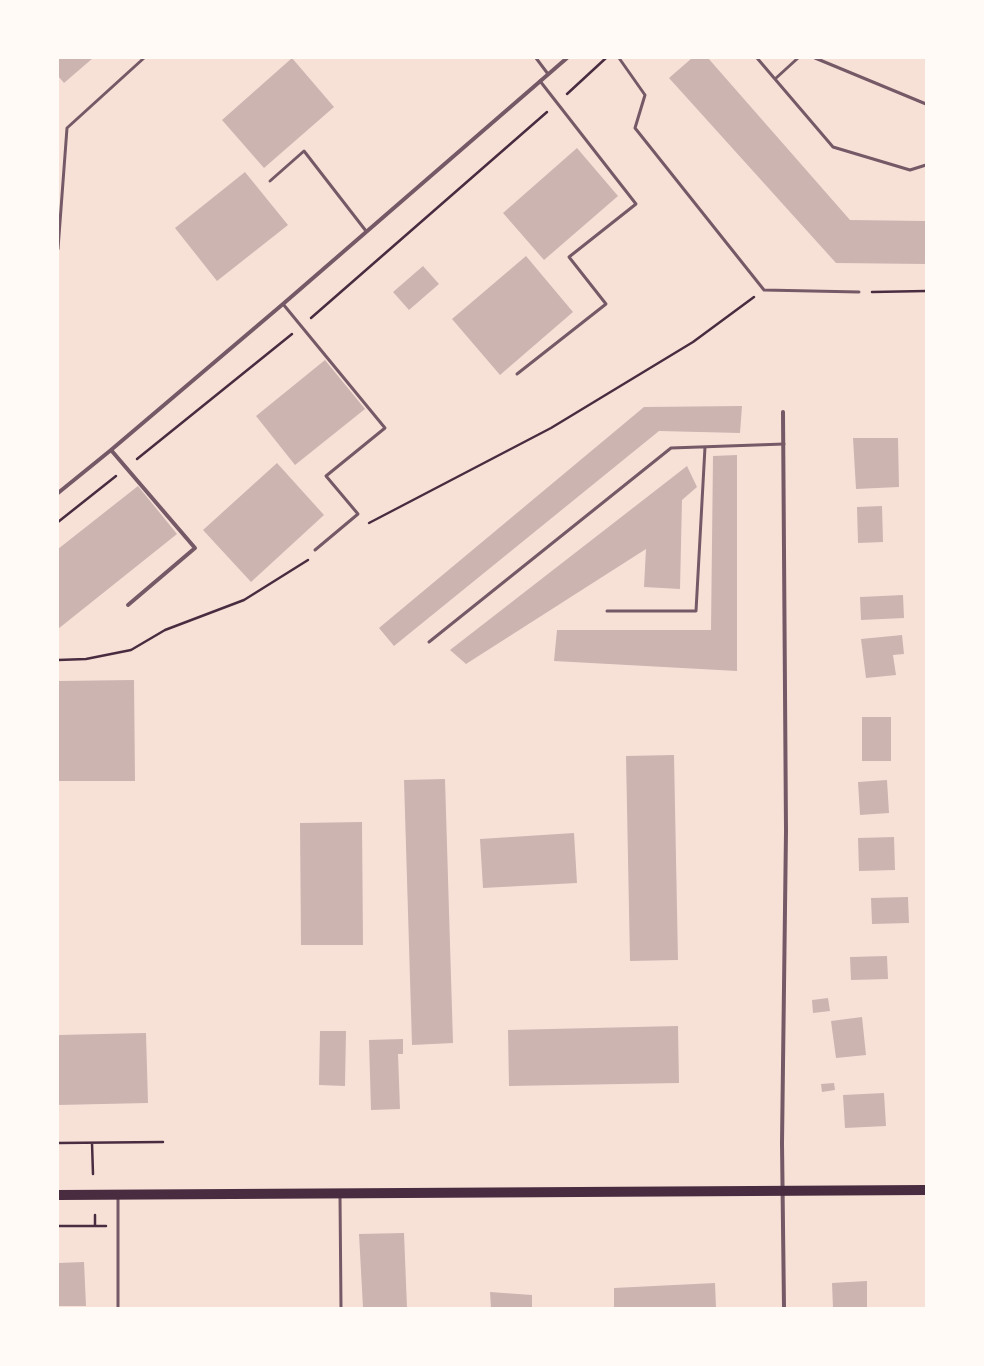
<!DOCTYPE html>
<html>
<head>
<meta charset="utf-8">
<style>
  body { margin:0 }
  #map { position:relative; width:984px; height:1366px; overflow:hidden; background:#f7e1d7; font-family:Rubik,sans-serif }
  canvas { display:block }
  .frame { position:absolute; inset:0; border:59px solid #fffaf5; pointer-events:none }
</style>
</head>
<body>
<div id="map">
<canvas width="984" height="1366"></canvas>
<div class="frame"></div>
</div>
<script>
const ctx = document.querySelector('canvas').getContext('2d');
ctx.lineJoin = 'round';
function fillPath(path, color) {
  ctx.fillStyle = color;
  ctx.fill(path, 'evenodd');
}
function shape(rows) {
  const path = new Path2D();
  for (const r of rows) {
    path.moveTo(r[0], r[1]);
    for (let i = 2; i < r.length; i += 2) path.lineTo(r[i], r[i + 1]);
  }
  return path;
}
function stroke(path, color, width, dash) {
  ctx.strokeStyle = color;
  ctx.lineWidth = width;
  ctx.lineCap = dash ? 'butt' : 'round';
  ctx.setLineDash(dash || []);
  ctx.stroke(path);
}
const building = shape([
  [58,58,93,58,64,83,58,76],
  [292,58,334,107,264,168,222,120],
  [692,58,708,58,850,220,926,221,926,264,836,263,669,78],
  [577,148,618,196,544,260,503,213],
  [245,172,288,225,217,281,175,228],
  [526,256,573,312,500,375,452,319],
  [423,266,439,284,409,310,393,292],
  [325,360,365,409,295,465,256,416],
  [742,406,740,433,659,431,394,646,379,628,644,407],
  [853,438,898,438,899,487,856,489],
  [737,455,737,671,554,661,557,630,711,630,713,456],
  [277,463,324,515,251,582,203,530],
  [687,466,697,487,682,500,680,589,644,587,646,549,466,664,450,650],
  [138,486,177,534,58,629,58,549],
  [882,506,883,542,858,543,857,507],
  [903,595,904,618,861,620,860,597],
  [902,635,904,654,893,655,896,675,866,678,861,639],
  [134,680,135,781,58,781,58,681],
  [862,717,891,717,891,761,862,761],
  [674,755,678,960,630,961,626,756],
  [445,779,453,1043,412,1045,404,780],
  [887,780,889,813,860,815,858,782],
  [362,822,363,945,301,945,300,823],
  [574,833,577,883,483,888,480,839],
  [894,837,895,870,859,871,858,838],
  [908,897,909,923,872,924,871,898],
  [887,956,888,979,851,980,850,957],
  [828,998,830,1011,813,1013,812,1000],
  [862,1017,866,1055,836,1058,831,1021],
  [678,1026,679,1083,509,1086,508,1030],
  [320,1031,346,1031,345,1086,319,1085],
  [146,1033,148,1103,58,1105,58,1035],
  [403,1039,403,1054,398,1054,400,1109,371,1110,369,1040],
  [834,1083,835,1090,822,1092,821,1084],
  [884,1093,886,1126,845,1128,843,1095],
  [404,1233,407,1308,363,1308,359,1234],
  [84,1262,86,1306,58,1306,58,1263],
  [867,1281,867,1308,833,1308,832,1283],
  [715,1283,716,1308,614,1308,614,1288],
  [490,1292,532,1295,532,1308,491,1308]
]);
const path = shape([
  [567,94,606,58],
  [872,292,926,291],
  [311,318,547,112],
  [137,459,292,334],
  [58,522,116,476],
  [369,523,551,428,693,342,754,297],
  [58,660,86,659,131,650,165,630,244,600,308,560],
  [58,1143,163,1142],
  [92,1143,93,1174],
  [95,1215,95,1226],
  [58,1226,106,1226]
]);
const service = shape([
  [536,58,548,74],
  [619,58,645,95,635,128,764,290,859,292],
  [757,58,833,147,910,170,926,165],
  [815,58,926,104],
  [775,79,798,58],
  [270,181,304,151,366,231],
  [58,249,67,128,144,58],
  [283,304,385,428,326,476,358,514,315,550],
  [517,374,606,304,569,257,636,204,540,81],
  [607,611,696,611,705,447],
  [429,642,671,448,784,444],
  [340,1195,341,1308],
  [118,1308,118,1196]
]);
const minor = shape([
  [783,412,786,831,782,1143,784,1308],
  [111,450,195,548,128,605],
  [58,493,111,450,283,304,567,58]
]);
const primary = shape([
  [58,1195,926,1190]
]);
fillPath(building, '#ccb4b1');
stroke(path, '#4a2c40', 2.5);
stroke(service, '#755966', 3);
stroke(minor, '#755966', 4);
stroke(primary, '#4a2c40', 10);
</script>
</body>
</html>
